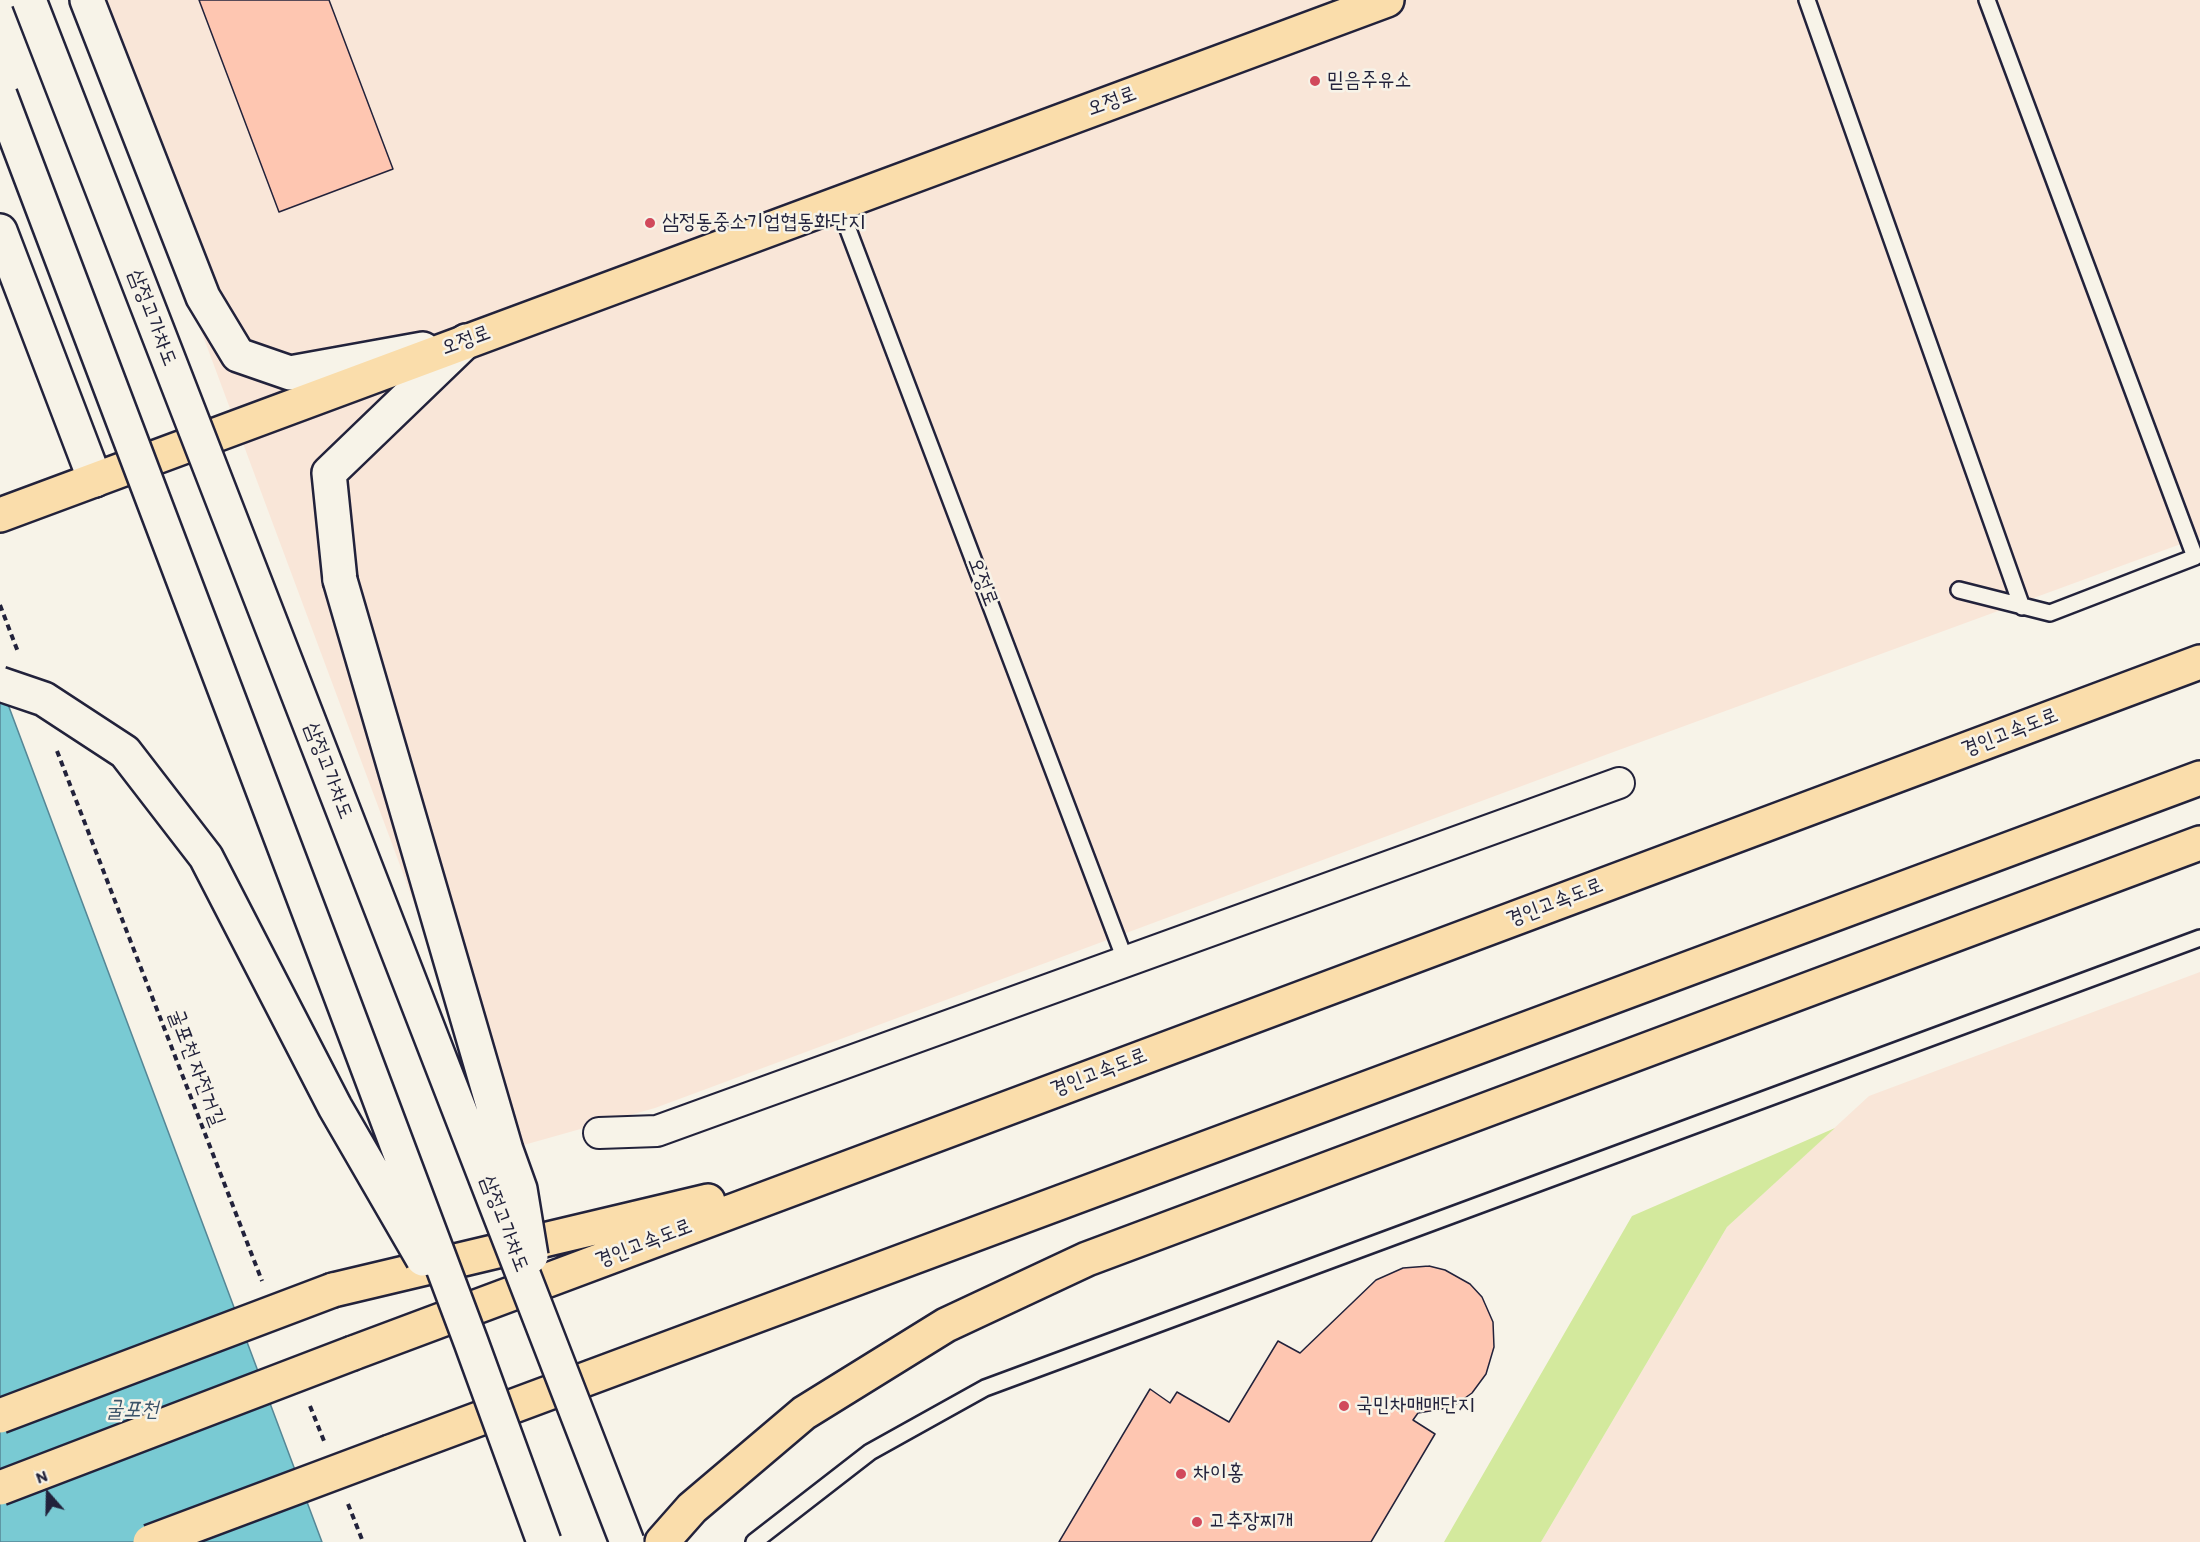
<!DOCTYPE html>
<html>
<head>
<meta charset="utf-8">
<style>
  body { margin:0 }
  #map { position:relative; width:2200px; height:1542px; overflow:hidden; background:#f7f3e8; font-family:Itim,sans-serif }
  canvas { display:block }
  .north { position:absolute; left:18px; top:1464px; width:60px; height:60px; -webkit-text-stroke:4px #f7f3e8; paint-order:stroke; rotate:340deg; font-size:16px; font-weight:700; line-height:24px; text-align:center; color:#22223b }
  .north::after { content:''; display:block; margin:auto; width:21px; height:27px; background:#22223b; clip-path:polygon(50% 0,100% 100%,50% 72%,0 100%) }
</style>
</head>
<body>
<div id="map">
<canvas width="2200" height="1542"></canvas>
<div class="north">N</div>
</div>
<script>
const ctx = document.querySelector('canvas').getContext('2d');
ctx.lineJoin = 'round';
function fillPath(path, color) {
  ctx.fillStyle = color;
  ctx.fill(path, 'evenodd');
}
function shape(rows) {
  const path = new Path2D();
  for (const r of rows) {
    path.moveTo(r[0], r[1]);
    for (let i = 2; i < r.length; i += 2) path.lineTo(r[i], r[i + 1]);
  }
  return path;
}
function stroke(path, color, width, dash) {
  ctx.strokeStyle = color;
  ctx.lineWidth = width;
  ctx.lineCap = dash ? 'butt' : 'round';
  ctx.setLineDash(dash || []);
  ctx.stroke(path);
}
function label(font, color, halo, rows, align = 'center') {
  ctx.font = font + ' Itim,"Poor Story",sans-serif';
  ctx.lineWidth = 5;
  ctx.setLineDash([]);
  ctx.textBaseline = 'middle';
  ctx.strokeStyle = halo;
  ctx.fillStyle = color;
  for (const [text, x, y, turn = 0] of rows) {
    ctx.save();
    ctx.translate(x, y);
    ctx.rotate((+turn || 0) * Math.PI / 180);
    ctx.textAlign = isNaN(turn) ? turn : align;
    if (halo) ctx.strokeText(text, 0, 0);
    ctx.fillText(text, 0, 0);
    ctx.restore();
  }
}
const built = shape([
  [78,0,2200,0,2200,537,1608,754,655,1108,506,1150],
  [2200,972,2200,1542,1541,1542,1727,1227,1869,1096]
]);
const green = shape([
  [1835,1128,1727,1227,1541,1542,1444,1542,1632,1216]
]);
const water = shape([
  [0,683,322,1542,0,1542,0,683]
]);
const building = shape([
  [199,0,329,0,393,169,279,212,199,0],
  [1429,1266,1445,1270,1470,1284,1482,1297,1493,1322,1494,1347,1486,1374,1472,1393,1458,1403,1442,1409,1418,1413,1413,1420,1435,1434,1371,1542,1059,1542,1150,1389,1170,1403,1177,1392,1229,1422,1278,1341,1300,1353,1376,1280,1403,1268,1429,1266]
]);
const path = shape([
  [0,605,18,652],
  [57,751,262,1281],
  [310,1406,324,1441],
  [348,1504,363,1542]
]);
const service = shape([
  [1807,0,2022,607],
  [838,203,1126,962],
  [1959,590,2050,613,2195,557,1987,0],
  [754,1542,870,1452,985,1388,2200,938]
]);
const minor = shape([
  [599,1133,657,1131,1619,783]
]);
const tertiary = shape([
  [87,0,203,297,238,355,290,373,423,349],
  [0,231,95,480],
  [340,580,329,473,466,341]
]);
const primary = shape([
  [0,515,1387,0]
]);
const motorway = shape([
  [333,1290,708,1201],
  [353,1353,2200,662],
  [390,1452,2200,778],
  [662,1542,692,1508,804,1413,946,1325,1087,1259,2200,843]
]);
const tertiaryBridge = shape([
  [29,0,627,1542],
  [0,95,338,988,471,1342,544,1542],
  [340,580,506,1150,520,1189,531,1256],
  [0,684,44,699,125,752,206,857,335,1107,423,1259]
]);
const motorwayBridge = shape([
  [0,1416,333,1290],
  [0,1488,353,1353],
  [150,1542,390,1452]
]);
const markers = [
  [1315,81,6,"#d1495b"],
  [650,223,6,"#d1495b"],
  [1344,1406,6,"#d1495b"],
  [1181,1474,6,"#d1495b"],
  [1197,1522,6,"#d1495b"]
];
const poiNames = [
  ["믿음주유소",1327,81],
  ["삼정동중소기업협동화단지",662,223],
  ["국민차매매단지",1356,1406],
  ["차이홍",1193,1474],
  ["고추장찌개",1209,1522]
];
const streetNames = [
  ["오정로",1112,102,-20],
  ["삼정고가차도",152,318,69],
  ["오정로",466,341,-20],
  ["오정로",982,582,69],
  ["경인고속도로",2010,733,-21],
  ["삼정고가차도",328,771,69],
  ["경인고속도로",1555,903,-21],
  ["굴포천 자전거길",196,1068,69],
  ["경인고속도로",1099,1073,-21],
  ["삼정고가차도",504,1224,69],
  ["경인고속도로",644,1244,-21]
];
const waterNames = [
  ["굴포천",132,1410]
];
fillPath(built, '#f9e6d8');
fillPath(green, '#d3e99d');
fillPath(water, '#79cad3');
stroke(water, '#568796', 1.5);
fillPath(building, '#fec6b1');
stroke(building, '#22223b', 1.5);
stroke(service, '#22223b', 20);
stroke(minor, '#22223b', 34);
stroke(tertiary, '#22223b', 38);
stroke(primary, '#22223b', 38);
stroke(motorway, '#22223b', 38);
stroke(path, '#22223b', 4, [6, 4.5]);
stroke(service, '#f7f3e8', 15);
stroke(minor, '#f7f3e8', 30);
stroke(tertiary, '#f7f3e8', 33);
stroke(primary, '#faddab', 33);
stroke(motorway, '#faddab', 33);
stroke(tertiaryBridge, '#22223b', 38, []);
stroke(motorwayBridge, '#22223b', 38, []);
stroke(tertiaryBridge, '#f7f3e8', 33);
stroke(motorwayBridge, '#faddab', 33);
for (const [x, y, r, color] of markers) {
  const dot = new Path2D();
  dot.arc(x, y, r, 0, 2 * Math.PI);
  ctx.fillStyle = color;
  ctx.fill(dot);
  stroke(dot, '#f7f3e8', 2);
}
label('21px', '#22223b', '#f7f3e8', poiNames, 'left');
label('21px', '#22223b', '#f7f3e8', streetNames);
label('italic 22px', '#3c5469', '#f7f3e8', waterNames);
</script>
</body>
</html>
